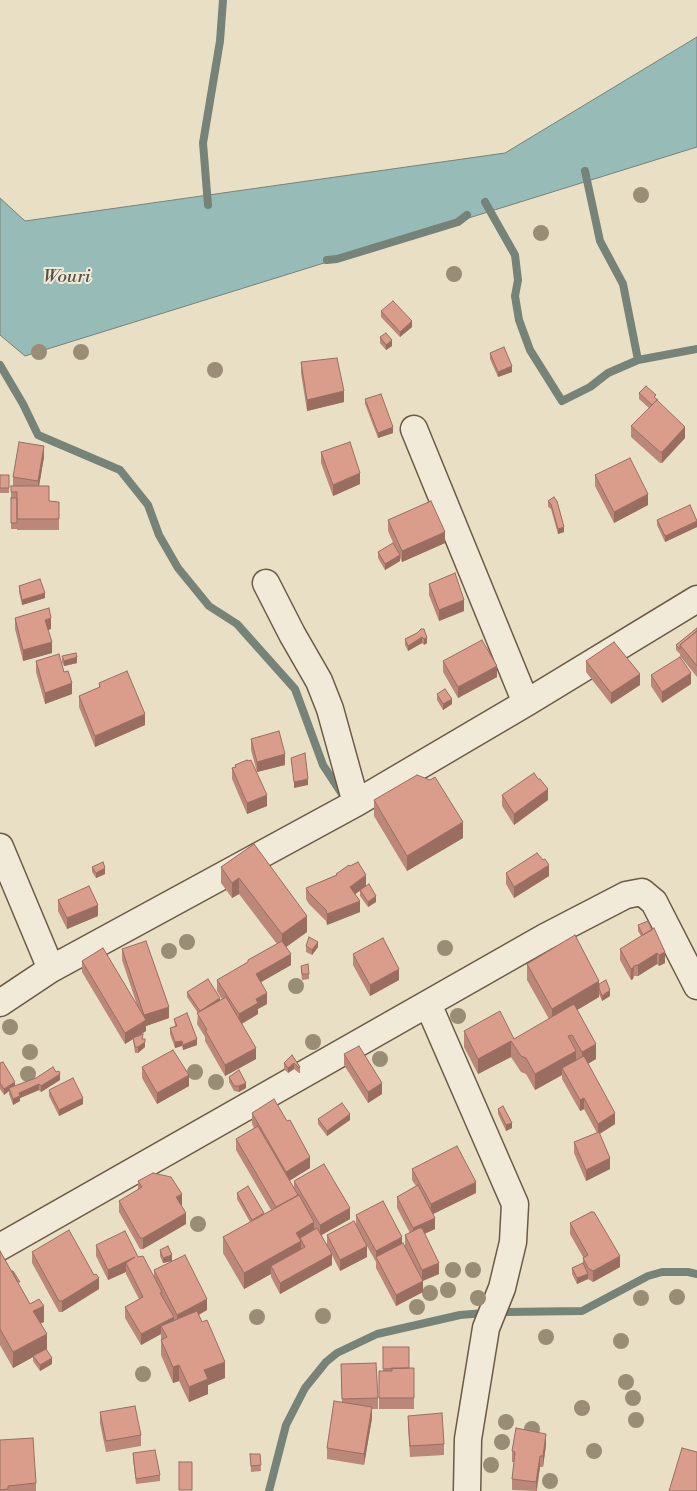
<!DOCTYPE html>
<html>
<head>
<meta charset="utf-8">
<style>
  body { margin:0 }
  canvas { display:block; background:#e9dfc5 }
</style>
</head>
<body>
<canvas width="697" height="1491"></canvas>
<script>
const ctx = document.querySelector('canvas').getContext('2d');
ctx.lineJoin = 'round';
function fillPath(path, color) {
  ctx.fillStyle = color;
  ctx.fill(path, 'evenodd');
}
function shape(rows) {
  const path = new Path2D();
  for (const r of rows) {
    path.moveTo(r[0], r[1]);
    for (let i = 2; i < r.length; i += 2) path.lineTo(r[i], r[i + 1]);
  }
  return path;
}
function stroke(path, color, width, dash) {
  ctx.strokeStyle = color;
  ctx.lineWidth = width;
  ctx.lineCap = dash ? 'butt' : 'round';
  ctx.setLineDash(dash || []);
  ctx.stroke(path);
}
function label(font, color, halo, rows, align = 'center') {
  ctx.font = font + ' "Libre Bodoni",serif';
  ctx.lineWidth = 4;
  ctx.setLineDash([]);
  ctx.textBaseline = 'middle';
  ctx.strokeStyle = halo;
  ctx.fillStyle = color;
  for (const [text, x, y, turn = 0] of rows) {
    ctx.save();
    ctx.translate(x, y);
    ctx.rotate((+turn || 0) * Math.PI / 180);
    ctx.textAlign = isNaN(turn) ? turn : align;
    if (halo) ctx.strokeText(text, 0, 0);
    ctx.fillText(text, 0, 0);
    ctx.restore();
  }
}
const water = shape([
  [697,37,697,147,25,356,0,335,0,198,25,221,505,153,697,37]
]);
const stream = shape([
  [585,171,600,241,623,284,638,360],
  [485,202,515,255,518,280,515,296,519,320,530,350,562,401,590,387,608,373,638,360,697,349],
  [208,205,203,143,220,41,223,0],
  [327,260,337,259,458,222,467,215],
  [0,365,23,404,38,435,120,470,148,505,159,535,178,568,209,606,237,624,295,689,323,765,344,797],
  [506,1312,582,1311,648,1276,662,1272,688,1272,697,1274],
  [269,1491,286,1425,305,1388,326,1362,337,1353,377,1334,460,1315,485,1313]
]);
const street = shape([
  [414,429,526,703],
  [266,583,292,634,319,681,330,709,356,803],
  [0,847,51,969],
  [0,1003,51,969,356,803,526,703,697,599],
  [428,1004,515,1204,513,1242,502,1288,486,1328,468,1439,467,1491],
  [0,1247,545,937,626,895,642,892,654,902,697,986]
]);
const trees = [
  [641,195],
  [541,233],
  [454,274],
  [39,352],
  [81,352],
  [215,370],
  [187,942],
  [445,948],
  [169,951],
  [296,986],
  [458,1016],
  [10,1027],
  [313,1042],
  [30,1052],
  [380,1059],
  [195,1072],
  [28,1074],
  [216,1082],
  [198,1224],
  [453,1270],
  [473,1270],
  [448,1290],
  [430,1293],
  [677,1297],
  [478,1298],
  [641,1298],
  [417,1307],
  [323,1316],
  [257,1317],
  [546,1337],
  [621,1341],
  [143,1374],
  [626,1382],
  [633,1398],
  [582,1408],
  [636,1420],
  [506,1422],
  [532,1429],
  [502,1442],
  [594,1451],
  [491,1465],
  [550,1481]
];
const wall = shape([
  [381,311,412,327,400,337,381,317],
  [380,337,392,346,386,350,380,343],
  [490,353,512,372,498,377,490,359],
  [301,362,344,402,307,411,301,373],
  [639,393,656,399,685,438,662,463,660,463,631,437,631,426,649,408,639,399],
  [365,399,393,433,378,438,365,404],
  [321,452,360,484,333,496,321,463],
  [44,457,39,486,49,501,59,513,59,530,17,530,17,529,11,529,11,486,13,486,13,477],
  [0,475,9,475,9,493,0,493],
  [595,475,648,505,614,523,595,486],
  [554,497,564,532,558,534,551,509,548,507,548,501],
  [388,520,445,543,402,562,400,558,400,561,385,570,378,558,378,552,395,547,388,531],
  [657,520,697,521,697,527,665,542,657,525],
  [429,584,464,611,439,621,429,595],
  [19,586,45,598,22,605,19,592],
  [15,618,51,629,48,630,52,653,23,661,15,629],
  [697,628,697,677,680,656,680,654,676,650,676,645],
  [421,629,427,643,424,645,422,643,408,651,405,645,405,639,417,633],
  [62,656,77,663,64,666,62,662],
  [36,661,72,694,45,704,36,672],
  [443,661,497,677,458,698,443,672],
  [586,661,640,685,611,704,586,672],
  [651,675,691,684,662,703,651,686],
  [99,683,145,725,95,747,79,707,79,696,99,687],
  [437,694,452,704,443,710,437,700],
  [251,739,285,765,257,772,251,750],
  [235,765,267,806,247,814,232,779,232,768,235,767],
  [502,795,548,800,514,825,502,806],
  [374,800,463,838,407,871,374,816],
  [254,844,307,932,286,947,291,965,261,982,267,1004,258,1009,258,1014,242,1024,256,1059,225,1076,205,1041,205,1037,197,1024,198,1013,187,997,187,992,220,1000,222,999,217,991,217,980,248,962,248,960,277,944,239,894,232,898,221,883,221,867],
  [350,866,366,886,376,902,368,907,360,896,360,891,355,894,360,912,327,925,326,921,309,904,306,899,306,888,336,875,336,874],
  [92,867,105,874,96,878,92,872],
  [506,873,549,876,514,898,506,884],
  [58,900,98,916,67,929,58,911],
  [638,925,665,963,659,966,657,964,638,976,634,976,633,979,631,980,620,960,620,949,641,936,638,931],
  [306,946,318,947,312,955,306,952],
  [122,949,169,1018,146,1026,146,1031,141,1034,145,1047,138,1053,135,1053,133,1039,125,1044,82,972,82,961,137,1005,122,960],
  [353,954,399,980,370,996,353,965],
  [527,964,599,984,610,996,602,1001,599,994,599,997,577,1010,596,1059,588,1064,615,1124,599,1134,610,1169,586,1181,574,1153,574,1142,597,1133,584,1109,580,1111,562,1079,562,1075,535,1090,526,1074,521,1072,511,1057,478,1074,464,1047,464,1031,514,1039,549,1019,527,980],
  [301,966,309,974,309,979,302,980,301,971],
  [174,1019,197,1045,183,1050,182,1046,175,1048,170,1034,170,1028,175,1026],
  [344,1054,382,1094,368,1103,344,1065],
  [292,1055,300,1067,300,1073,299,1073,294,1069,288,1073,284,1069,284,1063],
  [0,1063,15,1086,60,1080,41,1092,39,1090,20,1098,20,1101,13,1105,9,1094,9,1091,4,1095,0,1089],
  [142,1067,189,1086,157,1104,142,1078],
  [229,1077,246,1088,239,1092,234,1091,229,1082],
  [49,1090,83,1104,59,1116,49,1096],
  [498,1109,512,1128,506,1131,498,1114],
  [252,1113,310,1168,289,1181,294,1188,294,1181,350,1219,321,1235,327,1246,327,1235,356,1226,356,1215,402,1244,405,1246,405,1235,410,1233,397,1208,397,1197,416,1186,412,1180,412,1169,476,1193,433,1214,435,1229,424,1234,439,1274,423,1281,423,1292,396,1306,376,1268,376,1262,367,1246,367,1257,340,1271,332,1255,332,1265,280,1294,271,1277,271,1274,244,1289,223,1253,223,1237,250,1222,237,1199,237,1193,264,1214,271,1210,236,1150,236,1139,254,1128,252,1124],
  [318,1119,350,1120,327,1136,318,1124],
  [138,1181,182,1205,181,1205,186,1224,143,1249,140,1249,119,1212,119,1201,138,1190],
  [570,1223,620,1267,593,1282,588,1279,577,1284,572,1274,572,1268,583,1263,583,1257,570,1234],
  [96,1245,138,1257,154,1277,154,1270,207,1310,199,1315,225,1378,208,1385,208,1394,189,1402,179,1381,173,1383,161,1355,161,1334,141,1345,125,1318,125,1307,139,1299,126,1274,126,1272,108,1280,96,1256],
  [160,1250,172,1261,163,1263,160,1256],
  [0,1251,30,1304,44,1322,41,1323,47,1350,52,1364,40,1371,33,1361,33,1357,13,1368,0,1345],
  [32,1252,99,1289,62,1312,59,1312,32,1263],
  [383,1347,409,1368,414,1368,414,1409,379,1409,379,1371,383,1371],
  [341,1364,378,1398,378,1409,372,1409,372,1418,364,1465,327,1459,327,1448,342,1402],
  [100,1412,141,1435,141,1446,106,1452,100,1423],
  [408,1416,444,1444,444,1455,410,1457,408,1427],
  [0,1440,36,1483,36,1491,0,1491],
  [546,1445,543,1467,540,1467,537,1491,512,1490,512,1479,514,1462,512,1462,512,1451],
  [133,1453,160,1475,160,1481,136,1484,133,1459],
  [250,1454,260,1454,261,1471,251,1472]
]);
const shadedWall = shape([
  [412,321,412,327,400,337,400,332],
  [392,340,392,346,386,350,386,345],
  [512,366,512,372,498,377,498,372],
  [344,391,344,402,307,411,307,400],
  [393,427,393,433,378,438,378,433],
  [685,427,685,438,662,463,662,452],
  [44,446,44,457,38,492,38,481],
  [360,473,360,484,333,496,333,485],
  [648,494,648,505,614,523,614,512],
  [697,521,697,527,665,542,665,536],
  [564,527,564,532,558,534,558,529],
  [445,532,445,543,402,562,402,551],
  [400,555,400,561,385,570,385,564],
  [45,593,45,598,22,605,22,600],
  [464,600,464,611,439,621,439,610],
  [51,618,51,629,45,631,45,620],
  [422,637,422,643,408,651,408,646],
  [427,638,427,643,424,645,424,639],
  [52,642,52,653,23,661,23,650],
  [77,657,77,663,64,666,64,661],
  [497,666,497,677,458,698,458,687],
  [691,673,691,684,662,703,662,692],
  [640,674,640,685,611,704,611,693],
  [72,683,72,694,45,704,45,693],
  [452,699,452,704,443,710,443,704],
  [145,714,145,725,95,747,95,736],
  [285,754,285,765,257,772,257,762],
  [308,779,308,785,294,788,294,782],
  [548,789,548,800,514,825,514,814],
  [267,795,267,806,247,814,247,803],
  [463,822,463,838,407,871,407,856],
  [549,865,549,876,514,898,514,887],
  [105,868,105,874,96,878,96,873],
  [366,875,366,886,350,898,350,887],
  [239,878,239,894,232,898,232,883],
  [376,896,376,902,368,907,368,902],
  [360,901,360,912,327,925,327,914],
  [98,905,98,916,67,929,67,918],
  [307,916,307,932,282,950,282,934],
  [318,942,318,947,312,955,312,950],
  [665,952,665,963,659,966,659,955],
  [657,953,657,964,638,976,638,965],
  [291,954,291,965,256,985,256,974],
  [634,966,633,979,631,980,631,969],
  [399,969,399,980,370,996,370,985],
  [599,981,599,997,552,1025,552,1009],
  [610,990,610,996,602,1001,602,996],
  [267,993,267,1004,258,1009,258,1014,239,1025,239,1014,256,999],
  [220,998,220,1003,200,1016,200,1011],
  [169,1007,169,1018,146,1026,146,1031,125,1044,125,1033,144,1022,144,1015],
  [197,1039,197,1045,183,1050,183,1045],
  [182,1041,182,1046,175,1048,175,1042],
  [511,1041,511,1057,478,1074,478,1059],
  [145,1042,145,1047,138,1053,138,1047],
  [596,1044,596,1059,582,1067,582,1052],
  [256,1048,256,1059,225,1076,225,1065],
  [576,1051,576,1067,562,1068,562,1075,535,1090,535,1074],
  [294,1063,294,1069,288,1073,288,1068],
  [60,1074,60,1080,41,1092,41,1086],
  [189,1075,189,1086,157,1104,157,1093],
  [15,1082,15,1087,9,1088,9,1091,4,1095,4,1089],
  [246,1083,246,1088,239,1092,239,1086],
  [382,1083,382,1094,368,1103,368,1092],
  [39,1084,39,1090,20,1098,20,1101,13,1105,13,1099,19,1093],
  [83,1098,83,1104,59,1116,59,1110],
  [584,1098,584,1109,580,1111,580,1100],
  [615,1113,615,1124,598,1135,598,1124],
  [350,1114,350,1120,327,1136,327,1131],
  [512,1123,512,1128,506,1131,506,1125],
  [310,1157,310,1168,286,1183,286,1172],
  [610,1158,610,1169,586,1181,586,1170],
  [476,1182,476,1193,431,1215,431,1204],
  [182,1194,182,1205,176,1208,176,1197],
  [350,1208,350,1219,320,1236,320,1225],
  [186,1213,186,1224,143,1249,143,1238],
  [435,1218,435,1229,413,1239,413,1228],
  [314,1222,314,1238,300,1238,301,1241,301,1257,271,1266,271,1274,244,1289,244,1273,296,1233],
  [402,1237,402,1248,376,1257,376,1262,376,1251],
  [367,1246,367,1257,340,1271,340,1260],
  [332,1254,332,1265,280,1294,280,1283],
  [172,1255,172,1261,163,1263,163,1258],
  [620,1256,620,1267,593,1282,593,1271],
  [135,1257,126,1263,126,1272,108,1280,108,1270],
  [439,1263,439,1274,422,1281,422,1270],
  [588,1274,588,1279,577,1284,577,1278],
  [99,1278,99,1289,62,1312,62,1301],
  [423,1281,423,1292,396,1306,396,1295],
  [207,1299,207,1310,177,1326,177,1315],
  [44,1306,44,1322,33,1327,33,1311],
  [174,1317,174,1328,161,1326,161,1334,141,1345,141,1334],
  [47,1334,47,1350,33,1356,33,1357,13,1368,13,1352],
  [52,1358,52,1364,40,1371,40,1365],
  [225,1362,225,1378,208,1385,208,1394,189,1402,189,1387,204,1370],
  [179,1365,179,1381,173,1383,173,1367],
  [372,1407,372,1418,364,1465,364,1454],
  [546,1434,546,1445,543,1467,543,1456],
  [540,1456,540,1467,536,1491,536,1482]
]);
const building = shape([
  [393,301,412,321,400,332,381,311,393,301],
  [386,333,392,340,386,345,380,337,386,333],
  [504,347,512,366,498,372,490,353,504,347],
  [337,358,344,391,307,400,301,362,337,358],
  [646,386,656,395,654,397,658,400,657,400,652,405,639,393,646,386],
  [381,394,393,427,378,433,365,399,381,394],
  [657,400,685,427,662,452,660,452,631,426,657,400],
  [19,442,44,446,38,481,13,477,19,442],
  [350,442,360,473,333,485,321,452,350,442],
  [630,458,648,494,614,512,595,475,630,458],
  [0,475,9,475,9,488,0,488,0,475],
  [11,486,49,486,49,501,59,502,59,519,17,519,17,492,11,492,11,486],
  [554,497,557,501,564,527,558,529,551,504,548,501,554,497],
  [11,498,17,498,17,523,11,523,11,498],
  [431,501,445,532,402,551,388,520,431,501],
  [690,505,697,521,665,536,657,520,690,505],
  [393,543,400,555,385,564,378,552,393,543],
  [455,573,464,600,439,610,429,584,455,573],
  [40,579,45,593,22,600,19,586,40,579],
  [49,608,51,618,45,620,52,642,23,650,15,618,49,608],
  [697,628,697,631,680,645,680,649,676,645,697,628],
  [421,629,424,629,427,638,424,639,422,637,408,646,405,639,417,633,421,629],
  [697,631,697,666,680,645,697,631],
  [482,640,497,666,458,687,443,661,482,640],
  [614,642,640,674,611,693,586,661,614,642],
  [76,653,77,657,64,661,62,656,76,653],
  [59,654,64,672,68,671,72,683,45,693,36,661,59,654],
  [680,657,691,673,662,692,651,675,680,657],
  [127,671,145,714,95,736,79,696,100,687,99,683,127,671],
  [445,689,452,699,443,704,437,694,445,689],
  [279,731,285,754,257,762,251,739,279,731],
  [305,753,308,779,294,782,291,758,305,753],
  [247,760,248,761,251,760,267,795,247,803,232,768,236,767,235,765,247,760],
  [534,773,538,779,540,779,548,789,514,814,502,795,534,773],
  [417,775,430,780,435,777,463,822,407,856,374,800,417,775],
  [254,844,307,916,282,934,239,878,232,883,221,867,254,844],
  [537,853,543,860,545,859,549,865,514,887,506,873,537,853],
  [103,862,105,868,96,873,92,867,103,862],
  [358,862,366,875,350,887,360,901,327,914,326,910,309,893,306,888,337,875,336,874,349,865,350,866,358,862],
  [369,884,376,896,368,902,360,890,369,884],
  [89,886,98,905,67,918,58,900,89,886],
  [648,921,652,930,643,935,638,925,648,921],
  [654,928,665,952,659,955,657,953,638,965,634,966,633,968,631,969,620,949,654,928],
  [575,935,599,981,552,1009,527,964,575,935],
  [309,937,318,942,312,950,306,946,309,937],
  [383,938,399,969,370,985,353,954,383,938],
  [146,941,169,1007,144,1015,122,949,146,941],
  [282,941,291,954,256,974,267,993,256,999,258,1003,239,1014,217,980,248,962,248,960,282,941],
  [103,948,146,1020,125,1033,82,961,103,948],
  [308,964,309,974,302,974,301,966,308,964],
  [208,979,220,998,200,1011,187,992,208,979],
  [606,980,610,990,602,996,599,988,599,984,606,980],
  [226,997,256,1048,225,1065,205,1030,207,1030,197,1013,226,997],
  [574,1004,596,1044,582,1052,572,1035,568,1036,576,1051,535,1074,526,1058,521,1056,511,1041,478,1059,464,1031,500,1011,514,1039,574,1004],
  [187,1013,197,1039,183,1045,182,1041,175,1042,170,1028,177,1026,174,1019,187,1013],
  [143,1034,142,1039,145,1039,145,1042,138,1047,135,1047,133,1038,143,1034],
  [359,1046,382,1083,368,1092,344,1054,359,1046],
  [173,1050,189,1075,157,1093,142,1067,173,1050],
  [292,1055,300,1067,299,1068,294,1063,288,1068,284,1063,292,1055],
  [584,1056,615,1113,598,1124,584,1098,580,1100,562,1068,584,1056],
  [3,1062,15,1082,4,1089,0,1083,0,1063,3,1062],
  [53,1067,56,1072,59,1071,60,1074,41,1086,39,1084,19,1093,20,1096,13,1099,9,1088,36,1078,53,1067],
  [239,1070,246,1083,239,1086,234,1086,229,1077,239,1070],
  [73,1078,83,1098,59,1110,49,1090,73,1078],
  [274,1099,287,1121,290,1120,310,1157,286,1172,252,1113,274,1099],
  [342,1103,350,1114,327,1131,318,1119,342,1103],
  [503,1106,512,1123,506,1125,498,1109,503,1106],
  [258,1126,298,1195,276,1207,236,1139,258,1126],
  [599,1132,610,1158,586,1170,574,1142,599,1132],
  [457,1146,476,1182,431,1204,412,1169,457,1146],
  [324,1164,350,1208,320,1225,294,1181,324,1164],
  [153,1173,171,1177,182,1194,176,1197,186,1213,143,1238,140,1238,119,1201,142,1187,138,1181,153,1173],
  [418,1185,435,1218,413,1228,397,1197,418,1185],
  [248,1186,264,1213,252,1220,237,1193,248,1186],
  [299,1195,314,1222,296,1233,301,1241,244,1273,223,1237,299,1195],
  [383,1201,402,1237,376,1251,356,1215,383,1201],
  [591,1212,594,1212,620,1256,593,1271,588,1268,583,1258,588,1255,570,1223,591,1212],
  [354,1221,367,1246,340,1260,327,1235,354,1221],
  [317,1228,332,1254,280,1283,271,1266,305,1247,300,1238,317,1228],
  [419,1228,422,1228,439,1263,422,1270,405,1235,419,1228],
  [69,1230,94,1275,96,1274,99,1278,62,1301,59,1301,32,1252,69,1230],
  [125,1231,138,1257,143,1256,162,1292,160,1293,174,1317,141,1334,125,1307,143,1297,126,1263,135,1257,108,1270,96,1245,125,1231],
  [403,1243,423,1281,396,1295,376,1257,403,1243],
  [168,1246,172,1255,163,1258,160,1250,168,1246],
  [0,1251,30,1304,39,1299,44,1306,33,1311,47,1334,13,1352,0,1329,0,1251],
  [185,1255,207,1299,177,1315,154,1270,185,1255],
  [583,1263,588,1274,577,1278,572,1268,583,1263],
  [12,1271,13,1271,20,1282,18,1282,12,1271],
  [197,1311,202,1322,207,1320,225,1362,204,1370,208,1379,189,1387,179,1365,173,1367,161,1340,167,1337,161,1326,197,1311],
  [383,1347,409,1347,409,1368,383,1369,383,1347],
  [46,1349,52,1358,40,1365,33,1356,46,1349],
  [376,1363,378,1398,342,1399,341,1364,376,1363],
  [392,1368,414,1368,414,1398,379,1398,379,1371,392,1371,392,1368],
  [334,1401,372,1407,364,1454,327,1448,334,1401],
  [135,1406,141,1435,106,1441,100,1412,135,1406],
  [442,1413,444,1444,410,1446,408,1416,442,1413],
  [516,1428,546,1434,543,1456,540,1456,536,1482,512,1479,515,1452,512,1451,516,1428],
  [33,1438,36,1483,8,1486,8,1489,0,1490,0,1440,33,1438],
  [682,1448,697,1452,697,1491,669,1491,682,1448],
  [155,1450,160,1475,136,1479,133,1453,155,1450],
  [250,1454,260,1454,261,1465,251,1466,250,1454],
  [179,1462,192,1462,192,1490,179,1490,179,1462]
]);
const waterNames = [
  ["Wouri",67,278]
];
fillPath(water, '#97bcb7');
stroke(water, '#758379', 1);
stroke(stream, '#758379', 8);
stroke(street, '#6b5a46', 29);
stroke(street, '#f1ead9', 26);
ctx.fillStyle = '#9a8d75';
for (const [x, y] of trees) {
  ctx.beginPath();
  ctx.arc(x, y, 8, 0, 2 * Math.PI);
  ctx.fill();
}
fillPath(wall, '#bb8778');
fillPath(shadedWall, '#996e61');
fillPath(building, '#da9d8b');
stroke(building, '#996e61', 1);
label('italic 18px', '#565142', '#f1ead9', waterNames);
</script>
</body>
</html>
